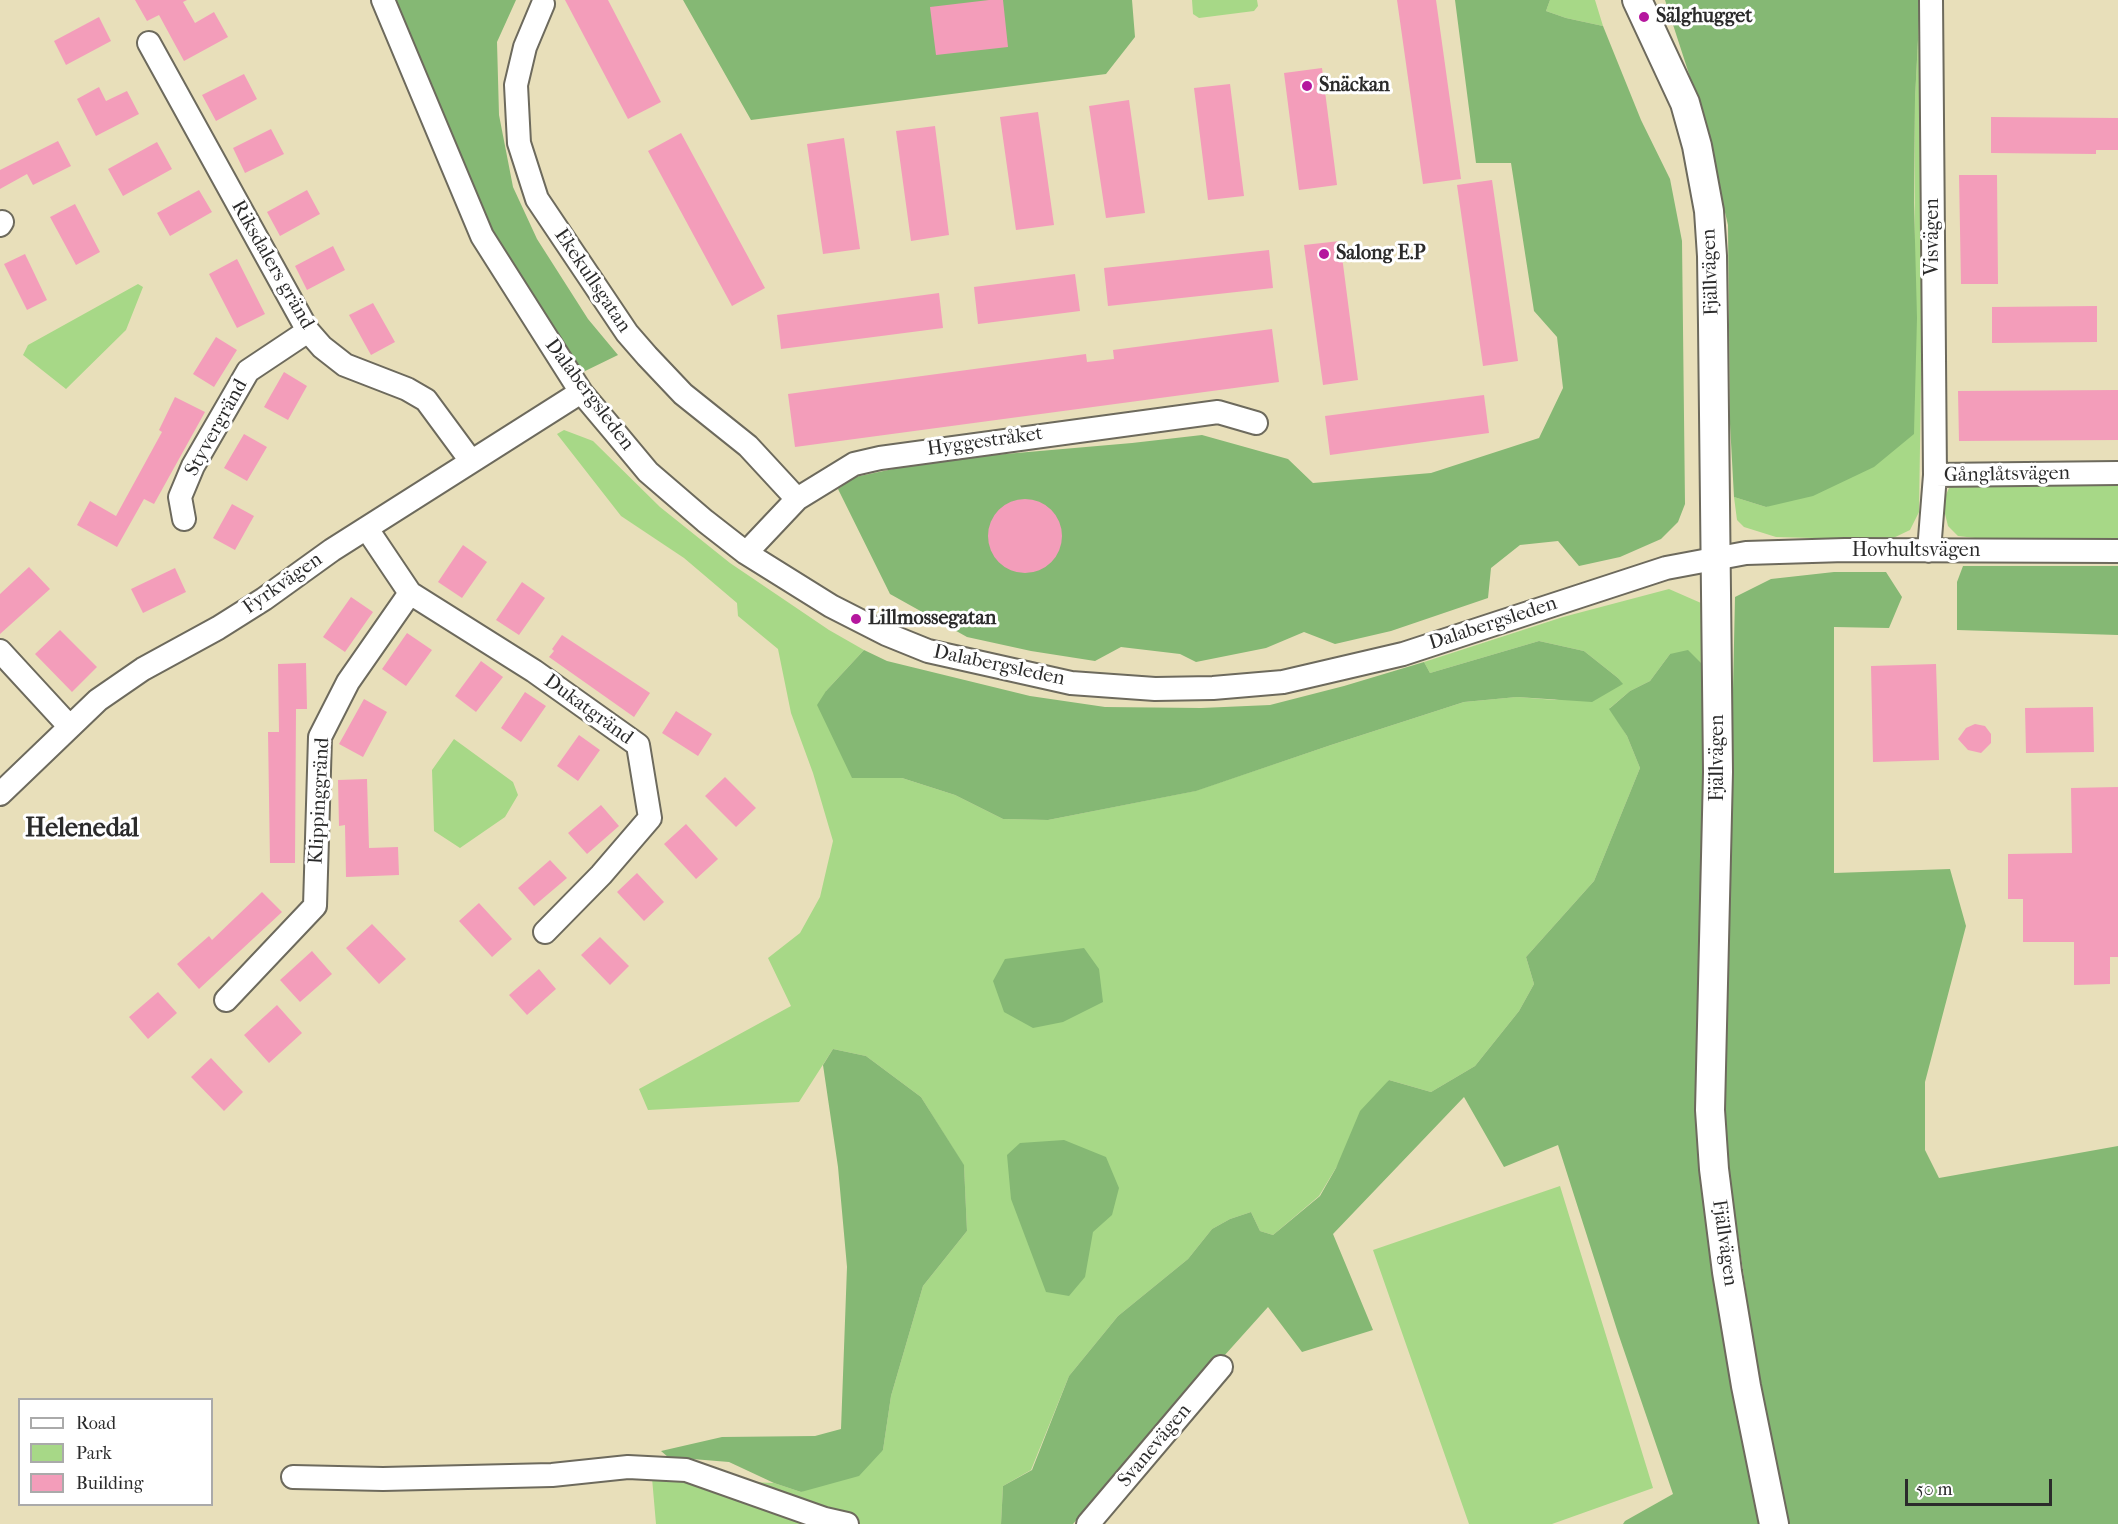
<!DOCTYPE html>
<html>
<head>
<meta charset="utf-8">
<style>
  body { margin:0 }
  #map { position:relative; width:2118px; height:1524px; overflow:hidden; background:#e8dfba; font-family:"IM FELL French Canon",serif }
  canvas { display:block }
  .legend { position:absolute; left:18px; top:1398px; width:195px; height:108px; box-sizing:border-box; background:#fff; border:2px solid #aaa; margin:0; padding:8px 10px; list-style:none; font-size:18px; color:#2b2b2b }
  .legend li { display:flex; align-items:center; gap:12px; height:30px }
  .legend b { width:30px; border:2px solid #aaa }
  .scale { position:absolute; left:1905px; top:1479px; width:147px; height:27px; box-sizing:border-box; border:3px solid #2b2b2b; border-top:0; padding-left:8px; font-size:18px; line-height:21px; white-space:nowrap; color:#2b2b2b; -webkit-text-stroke:4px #fff; paint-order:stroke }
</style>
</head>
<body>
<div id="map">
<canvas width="2118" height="1524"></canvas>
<ul class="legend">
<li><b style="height:8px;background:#fff"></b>Road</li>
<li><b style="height:16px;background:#a7d887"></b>Park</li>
<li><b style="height:16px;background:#f39dba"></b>Building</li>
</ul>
<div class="scale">50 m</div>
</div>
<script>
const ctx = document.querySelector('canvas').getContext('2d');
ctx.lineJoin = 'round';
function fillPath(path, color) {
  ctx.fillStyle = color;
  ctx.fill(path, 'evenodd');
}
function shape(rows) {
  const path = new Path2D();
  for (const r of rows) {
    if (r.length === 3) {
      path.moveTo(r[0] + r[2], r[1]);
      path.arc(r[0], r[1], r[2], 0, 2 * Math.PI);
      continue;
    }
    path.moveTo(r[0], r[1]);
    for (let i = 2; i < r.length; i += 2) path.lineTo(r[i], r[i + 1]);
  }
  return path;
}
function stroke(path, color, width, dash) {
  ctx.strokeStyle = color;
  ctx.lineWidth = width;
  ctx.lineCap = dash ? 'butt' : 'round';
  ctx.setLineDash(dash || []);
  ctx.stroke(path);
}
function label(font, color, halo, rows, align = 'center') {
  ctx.font = font + ' "IM FELL French Canon",serif';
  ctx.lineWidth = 6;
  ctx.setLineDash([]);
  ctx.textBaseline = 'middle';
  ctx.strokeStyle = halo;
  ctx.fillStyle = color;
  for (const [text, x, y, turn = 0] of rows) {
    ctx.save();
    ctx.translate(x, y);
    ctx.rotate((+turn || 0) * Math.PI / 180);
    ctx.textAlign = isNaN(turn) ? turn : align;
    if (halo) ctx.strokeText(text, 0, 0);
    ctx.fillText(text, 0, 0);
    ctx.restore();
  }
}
const green = shape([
  [1192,0,1257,0,1258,6,1254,11,1199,18,1193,14],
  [1550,0,1595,0,1603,26,1566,18,1546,11],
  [1920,1,1923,6,1922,317,1919,512,1910,530,1889,540,1776,537,1744,527,1737,520,1734,497,1766,507,1897,446,1914,433,1915,99],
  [138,284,143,287,126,330,66,389,23,355,28,345],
  [564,430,593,441,660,507,730,563,829,630,864,650,826,691,852,777,902,778,955,795,1003,819,1048,820,1195,791,1331,745,1464,702,1517,697,1555,700,1622,684,1618,678,1584,651,1539,641,1430,673,1424,662,1563,617,1669,589,1701,603,1704,612,1708,670,1670,654,1650,681,1630,691,1610,708,1627,736,1640,768,1594,881,1526,957,1534,984,1519,1011,1475,1066,1431,1092,1389,1080,1319,1196,1273,1235,1260,1231,1251,1212,1230,1219,1212,1229,1188,1259,1118,1316,1069,1376,1031,1470,1003,1486,1001,1524,656,1524,652,1478,774,1483,801,1492,883,1450,891,1396,923,1286,967,1231,964,1166,921,1097,866,1056,833,1049,799,1102,648,1110,639,1089,791,1006,768,958,800,933,820,897,833,841,813,773,791,713,778,649,738,616,737,603,684,558,621,516,557,434],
  [1961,481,2118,481,2118,538,1975,538,1958,536,1948,526,1944,510,1945,497,1949,488],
  [454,739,513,782,518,795,505,817,460,848,434,831,432,770],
  [1560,1186,1653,1488,1552,1524,1469,1524,1373,1250]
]);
const forest = shape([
  [396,0,516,0,497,42,499,115,513,187,537,239,588,319,618,355,581,373,487,227],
  [683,0,1132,0,1135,37,1106,74,751,120],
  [1455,0,1550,0,1546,11,1566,18,1603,26,1641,120,1670,179,1682,241,1685,504,1678,522,1661,539,1620,557,1579,566,1558,541,1520,545,1491,568,1488,598,1391,631,1335,644,1304,632,1266,648,1196,662,1180,654,1121,647,1095,661,1031,651,967,637,890,594,838,489,855,477,936,460,1132,443,1202,435,1288,459,1313,483,1431,473,1539,438,1563,388,1557,337,1534,311,1511,163,1476,163],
  [1665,0,1920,0,1915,99,1914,203,1917,318,1914,434,1874,467,1813,496,1766,507,1734,497,1730,424,1728,225,1701,111],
  [1963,566,2118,566,2118,635,1957,630,1957,582],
  [1834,572,1886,572,1902,597,1889,628,1834,627,1834,873,1950,869,1966,926,1925,1082,1925,1150,1939,1178,2118,1146,2118,1524,1788,1524,1760,1389,1729,1173,1724,1105,1735,597,1771,579],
  [1539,641,1584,651,1618,678,1623,684,1592,702,1517,697,1464,702,1331,745,1196,791,1048,820,1003,819,955,795,902,778,852,778,817,705,826,691,864,650,887,661,1030,696,1105,707,1201,708,1270,705,1344,686,1424,662,1430,673],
  [1688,650,1708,670,1699,1105,1763,1524,1623,1524,1625,1521,1673,1494,1618,1333,1558,1145,1504,1167,1464,1097,1333,1234,1373,1330,1302,1352,1268,1307,1073,1524,1001,1524,1003,1486,1032,1470,1069,1376,1118,1316,1188,1259,1212,1229,1230,1219,1251,1212,1260,1231,1273,1235,1320,1196,1336,1168,1360,1111,1389,1080,1431,1092,1475,1066,1519,1011,1534,984,1526,957,1594,881,1640,768,1627,736,1609,709,1630,691,1650,681,1670,654],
  [1084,948,1099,969,1103,1002,1063,1022,1033,1028,1004,1012,993,981,1005,959],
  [833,1049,866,1056,921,1097,964,1165,967,1231,923,1286,891,1396,883,1450,859,1476,801,1492,774,1483,729,1462,668,1457,661,1451,722,1437,815,1436,841,1429,847,1267,838,1167,823,1065],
  [1064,1140,1106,1157,1119,1188,1112,1215,1093,1232,1085,1277,1069,1296,1046,1292,1011,1199,1007,1155,1020,1143]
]);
const building = shape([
  [135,0,187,0,183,2,195,23,214,12,228,37,184,61,159,15,147,21],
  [565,0,608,0,661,102,628,119],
  [989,0,1003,0,1008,47,936,55,930,7],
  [1397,0,1436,0,1461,179,1423,184],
  [99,17,111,41,66,65,54,41],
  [1322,68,1337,185,1299,190,1284,73],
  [244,74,257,99,216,121,202,95],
  [1230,84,1244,196,1208,200,1194,88],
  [99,87,106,101,127,91,139,114,96,136,77,99],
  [1129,100,1145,213,1106,218,1089,106],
  [1038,112,1054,225,1016,230,1000,117],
  [1991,117,2118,118,2118,150,2096,150,2096,154,1991,153],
  [935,126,949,235,911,241,896,131],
  [271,129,284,154,245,173,233,148],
  [681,133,765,288,732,306,648,151],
  [844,138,860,249,823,254,807,144],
  [58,141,71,166,33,185,27,174,0,189,0,170],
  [157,142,172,169,123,196,108,169],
  [1959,175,1997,175,1998,284,1961,284],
  [1492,180,1518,361,1483,366,1457,185],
  [199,190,212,212,170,236,157,213],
  [307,190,320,214,280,236,267,212],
  [75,204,100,252,76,265,50,217],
  [1340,241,1358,380,1323,385,1304,245],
  [333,246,345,270,307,290,295,266],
  [1269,250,1273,288,1108,306,1104,268],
  [25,254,47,300,27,310,4,264],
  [237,259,265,314,237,328,209,274],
  [1075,274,1080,311,978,324,974,287],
  [939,293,943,328,781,349,777,315],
  [373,303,395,342,371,355,349,315],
  [2097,306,2097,342,1992,343,1992,307],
  [1272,329,1279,382,795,447,788,394,1086,354,1087,362,1114,359,1113,350],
  [216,337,237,350,214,387,193,374],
  [284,372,307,386,288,420,264,407],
  [2118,390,2118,440,1959,441,1958,391],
  [1484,395,1489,433,1330,455,1325,416],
  [175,397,205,412,154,504,144,499,117,547,77,525,90,501,116,516,162,432,159,430],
  [244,434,267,447,247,481,224,468],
  [1025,536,37],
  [232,504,254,516,235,550,213,538],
  [463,545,487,562,462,598,438,582],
  [29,567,50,589,0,634,0,594],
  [175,568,186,592,143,613,131,589],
  [522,582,545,598,519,635,496,620],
  [351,597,373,612,345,652,323,637],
  [60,630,97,667,72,692,35,654],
  [407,633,432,650,406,686,382,669],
  [562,635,650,693,634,717,549,657,554,651,552,649],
  [481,661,503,677,476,712,455,696],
  [306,663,307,709,296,709,295,863,270,863,268,732,279,732,278,664],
  [1936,664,1939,760,1873,762,1871,666],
  [525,692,546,706,521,742,501,728],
  [364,699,387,712,363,757,339,744],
  [2093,707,2094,752,2026,753,2025,708],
  [676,711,712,734,698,756,662,733],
  [1975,724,1985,726,1991,734,1991,743,1981,753,1968,750,1958,739,1966,728],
  [579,735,600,750,578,781,557,766],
  [725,777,756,808,736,827,705,796],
  [367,779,369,848,398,847,399,875,346,877,345,825,339,826,338,780],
  [2118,787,2118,957,2110,957,2110,984,2074,985,2074,942,2023,942,2023,899,2008,899,2008,854,2072,853,2071,788],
  [601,805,619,826,587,854,568,833],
  [686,824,718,859,696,879,664,844],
  [550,860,567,878,534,906,518,888],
  [637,873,664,902,644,921,617,892],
  [262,892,282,912,199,989,177,964,209,936,212,940],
  [479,903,512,939,492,957,459,921],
  [372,924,406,959,379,984,346,948],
  [600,937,629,966,610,985,581,955],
  [312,951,332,974,300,1002,280,980],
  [539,969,556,989,527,1015,509,995],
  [158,992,177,1013,148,1039,129,1017],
  [277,1005,302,1033,269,1063,244,1035],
  [211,1058,243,1092,224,1111,191,1077]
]);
const minor = shape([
  [383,0,482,236,581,392,613,430,648,472,705,521,746,553,831,606,886,634,928,651,1071,683,1155,689,1213,688,1283,682,1403,654,1666,568,1746,553,1845,550,2118,551],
  [1931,0,1935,475],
  [543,4,525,47,516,85,519,143,537,199,627,333,647,356,683,394,748,446,797,499],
  [149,43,308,331,322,347,345,365,407,389,426,400,471,461],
  [0,225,2,222],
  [184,519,180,497,193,466,248,371,308,331],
  [367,529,410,593,534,671,638,745,650,818,601,875,545,932],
  [1929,551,1935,475,2118,473],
  [746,553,797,499,854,464,880,458,1218,412,1256,423],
  [0,651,70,727],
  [0,794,98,700,143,669,218,628,264,599,332,550,581,392],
  [226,1000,315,906,320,737,348,682,410,593],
  [293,1477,383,1479,552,1475,628,1467,686,1470,825,1519,847,1524],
  [1088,1524,1221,1367]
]);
const tertiary = shape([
  [1637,0,1685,103,1697,146,1709,211,1712,256,1713,325,1718,772,1710,1110,1714,1169,1727,1272,1746,1386,1774,1524]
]);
const markers = [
  [1644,17,6,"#b5179e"],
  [1307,86,6,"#b5179e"],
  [1324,254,6,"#b5179e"],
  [856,619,6,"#b5179e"]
];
const poiNames = [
  ["Sälghugget",1656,17],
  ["Snäckan",1319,86],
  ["Salong E.P",1336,254],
  ["Lillmossegatan",868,619]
];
const streetNames = [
  ["Visvägen",1933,237,-90],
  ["Riksdalers gränd",272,265,60],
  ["Fjällvägen",1711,272,-92],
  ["Ekekullsgatan",592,281,56],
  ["Dalabergsleden",589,395,53],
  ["Styvergränd",217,428,-61],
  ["Hyggestråket",985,442,-8],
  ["Gånglåtsvägen",2007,475,-1],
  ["Hovhultsvägen",1916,551],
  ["Fyrkvägen",283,584,-35],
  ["Dalabergsleden",1493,624,-18],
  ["Dalabergsleden",999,666,12],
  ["Dukatgränd",588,710,36],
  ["Fjällvägen",1718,758,-90],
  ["Klippinggränd",320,801,-87],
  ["Fjällvägen",1724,1243,82],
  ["Svanevägen",1155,1446,-50]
];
const districtNames = [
  ["Helenedal",82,830]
];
fillPath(green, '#a7d887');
fillPath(forest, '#85b874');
fillPath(building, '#f39dba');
stroke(minor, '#6d6a5d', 26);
stroke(tertiary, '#6d6a5d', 32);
stroke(minor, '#fff', 22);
stroke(tertiary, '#fff', 28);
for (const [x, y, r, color] of markers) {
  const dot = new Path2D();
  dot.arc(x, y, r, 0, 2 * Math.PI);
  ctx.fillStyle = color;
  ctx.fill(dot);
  stroke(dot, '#fff', 2);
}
label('bold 20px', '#2b2b2b', '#fff', poiNames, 'left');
label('20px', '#2b2b2b', '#fff', streetNames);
label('bold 26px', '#2b2b2b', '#fff', districtNames);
</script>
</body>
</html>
